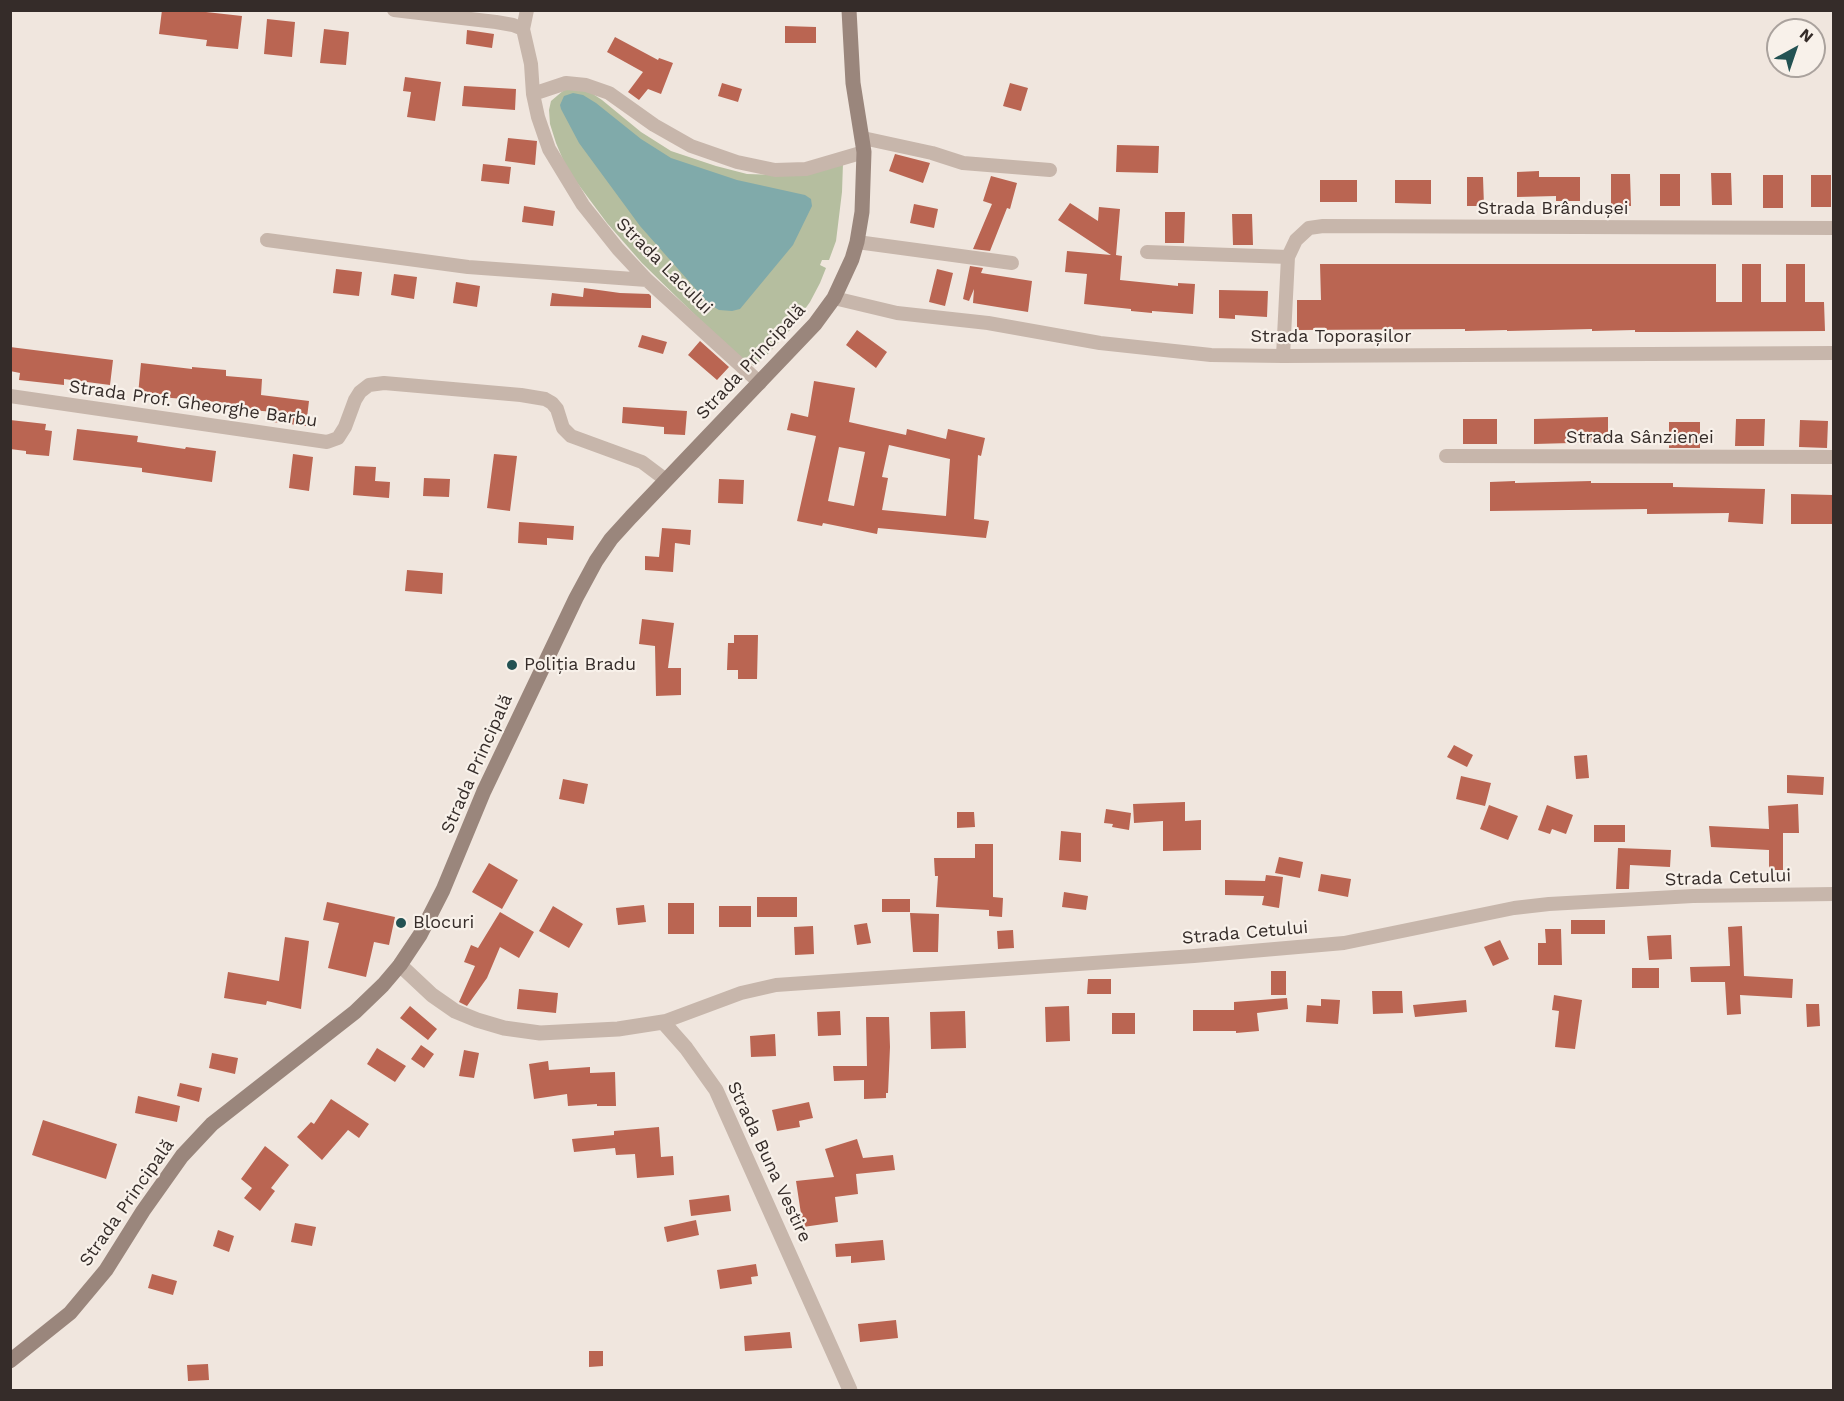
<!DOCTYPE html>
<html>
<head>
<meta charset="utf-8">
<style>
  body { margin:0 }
  #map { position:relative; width:1844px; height:1401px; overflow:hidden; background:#f0e6de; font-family:"Work Sans",sans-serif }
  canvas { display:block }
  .frame { position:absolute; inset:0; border:12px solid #352c29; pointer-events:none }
  .north { position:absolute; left:1766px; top:18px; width:60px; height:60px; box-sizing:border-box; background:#f8f1ea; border:2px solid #aaa29d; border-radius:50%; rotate:40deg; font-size:16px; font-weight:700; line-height:24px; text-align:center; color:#352c29 }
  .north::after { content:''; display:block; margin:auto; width:21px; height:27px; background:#235253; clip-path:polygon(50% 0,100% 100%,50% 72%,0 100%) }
</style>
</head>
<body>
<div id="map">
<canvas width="1844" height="1401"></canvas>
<div class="frame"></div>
<div class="north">N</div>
</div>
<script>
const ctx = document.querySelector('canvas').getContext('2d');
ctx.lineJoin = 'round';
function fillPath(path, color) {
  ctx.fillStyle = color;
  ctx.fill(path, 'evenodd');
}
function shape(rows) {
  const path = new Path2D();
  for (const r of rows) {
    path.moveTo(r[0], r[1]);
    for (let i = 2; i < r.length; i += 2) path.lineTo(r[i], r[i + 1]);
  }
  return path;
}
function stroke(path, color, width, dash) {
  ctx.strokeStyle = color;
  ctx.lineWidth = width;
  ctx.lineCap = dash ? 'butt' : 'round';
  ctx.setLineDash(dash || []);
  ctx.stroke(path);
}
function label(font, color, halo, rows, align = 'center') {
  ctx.font = font + ' "Work Sans",sans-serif';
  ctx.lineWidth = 4.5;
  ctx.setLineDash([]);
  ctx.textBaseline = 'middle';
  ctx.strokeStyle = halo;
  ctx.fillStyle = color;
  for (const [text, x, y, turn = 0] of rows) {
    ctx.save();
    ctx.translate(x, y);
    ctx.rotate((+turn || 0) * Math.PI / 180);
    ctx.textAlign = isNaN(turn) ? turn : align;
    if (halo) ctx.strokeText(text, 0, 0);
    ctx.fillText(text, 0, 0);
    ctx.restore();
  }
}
const green = shape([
  [577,89,590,92,602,100,641,132,671,151,716,166,747,174,777,175,843,163,842,192,836,241,829,260,822,260,820,265,826,268,820,283,810,302,790,330,768,354,754,366,736,355,642,263,607,223,575,180,564,162,556,143,550,124,549,110,551,101,564,90]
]);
const water = shape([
  [573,93,583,95,596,103,641,139,671,158,737,180,805,195,811,199,812,206,793,245,740,309,732,311,719,310,709,304,640,226,579,143,561,109,560,105,564,96]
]);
const building = shape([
  [162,10,188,10,242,16,238,49,206,46,207,40,159,34],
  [267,19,295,22,292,57,264,54],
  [785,26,816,27,816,43,785,43],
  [324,29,349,32,346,65,320,63],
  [467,30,494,34,492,48,466,44],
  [615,37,658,60,659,58,673,63,661,94,648,89,639,100,628,92,643,72,607,52],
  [405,77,441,82,435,121,407,117,411,92,403,91],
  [722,83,742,89,738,102,718,96],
  [1010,83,1028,88,1021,111,1003,106],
  [464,86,516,89,515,110,462,106],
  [508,138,537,141,535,165,505,161],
  [1117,145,1159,146,1158,173,1116,172],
  [895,154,930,163,923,183,889,171],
  [483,164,511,167,509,184,481,181],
  [1539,171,1539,177,1580,177,1580,201,1556,201,1556,196,1517,197,1517,172],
  [1711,173,1731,173,1732,205,1712,205],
  [1611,174,1630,174,1631,206,1611,206],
  [1660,174,1680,174,1680,206,1660,206],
  [1763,175,1783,175,1783,208,1763,208],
  [1811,175,1831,175,1831,207,1811,207],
  [991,176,1017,183,1010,209,1007,208,990,251,973,249,992,204,983,201],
  [1467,177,1483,177,1484,206,1467,206],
  [1320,180,1357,180,1357,202,1320,202],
  [1395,180,1431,180,1431,204,1395,203],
  [1070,203,1098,221,1099,207,1120,209,1116,255,1122,256,1120,280,1178,286,1178,283,1195,284,1193,314,1152,311,1152,313,1131,311,1131,309,1084,304,1087,274,1065,272,1067,251,1111,255,1058,220],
  [914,204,938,209,934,228,910,223],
  [524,206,555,211,553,226,522,222],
  [1165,212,1185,212,1184,243,1165,243],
  [1232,214,1252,214,1253,245,1233,245],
  [1320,264,1716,264,1716,302,1742,302,1742,264,1761,264,1761,302,1786,302,1786,264,1805,264,1805,302,1824,302,1825,331,1672,332,1635,332,1635,330,1592,331,1592,329,1507,331,1507,330,1465,331,1465,329,1297,330,1297,300,1321,300],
  [970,266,983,268,981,273,1032,281,1028,312,973,303,974,289,969,301,963,299],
  [336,269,362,272,359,296,333,293],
  [937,269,953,273,945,306,929,302],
  [394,274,417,277,414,299,391,295],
  [456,282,480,286,477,307,453,303],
  [584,288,620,293,649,294,651,296,651,308,550,306,552,293,583,297],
  [1219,290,1268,291,1267,317,1235,315,1235,319,1219,318],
  [857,330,887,352,876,368,846,345],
  [642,335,667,342,663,354,638,347],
  [700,341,729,367,717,380,688,355],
  [10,347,113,360,110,385,64,379,64,385,19,380,20,373,10,371],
  [141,363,192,369,192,367,226,370,226,376,262,379,261,395,309,401,306,426,273,422,274,412,228,408,228,403,138,395],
  [814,381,855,388,849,422,906,435,907,429,946,439,948,429,985,438,981,456,978,455,974,519,989,521,986,538,878,528,877,534,823,523,822,526,797,521,816,436,787,430,791,413,808,417],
  [889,445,950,459,946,516,882,510,888,478,882,477],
  [839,447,865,452,854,506,828,501],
  [623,407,687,411,685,435,664,434,664,427,622,423],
  [1608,417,1608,442,1534,444,1534,419],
  [1463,419,1497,419,1497,444,1463,444],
  [1736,419,1765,419,1764,446,1735,446],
  [10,420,46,424,45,430,52,431,49,456,26,454,26,451,10,449],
  [1800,420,1828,421,1827,448,1799,447],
  [1669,422,1700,422,1700,448,1669,448],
  [77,429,138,436,137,442,185,449,186,447,216,451,212,482,142,472,142,468,73,460],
  [293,454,313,457,309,491,289,488],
  [494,454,517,456,510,511,487,508],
  [355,466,376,467,375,481,390,482,389,498,353,495],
  [424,478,450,479,449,497,423,496],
  [719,479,744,480,743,504,718,503],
  [1515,481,1515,483,1591,481,1591,483,1673,483,1673,487,1765,489,1763,524,1728,522,1729,513,1647,514,1647,509,1490,511,1490,482],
  [1791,494,1833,495,1833,524,1791,524],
  [519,522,574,526,573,540,547,538,547,545,518,543],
  [662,528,691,530,690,545,675,543,673,572,645,570,645,556,659,557],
  [407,570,443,573,442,594,405,591],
  [642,619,674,623,668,668,681,668,681,695,656,696,655,646,639,644],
  [734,635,758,635,757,679,738,679,738,670,727,670,728,643,734,643],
  [1454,745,1473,755,1467,767,1447,757],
  [1587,755,1589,778,1576,779,1574,756],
  [1787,775,1824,777,1823,795,1787,793],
  [1461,776,1491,783,1485,806,1456,799],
  [563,779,588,784,584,804,559,799],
  [1185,802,1185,821,1201,820,1201,850,1163,851,1163,821,1134,823,1133,804],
  [1798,804,1799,833,1783,833,1783,870,1769,870,1769,850,1711,847,1709,826,1769,829,1768,806],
  [1489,805,1518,816,1508,840,1480,829],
  [1547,805,1573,815,1566,834,1552,829,1550,834,1538,830],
  [1106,809,1131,813,1129,830,1112,827,1113,824,1104,823],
  [957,812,974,812,975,827,957,828],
  [1594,825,1625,825,1625,842,1594,842],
  [1061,831,1081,833,1081,862,1059,860],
  [975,844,993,844,993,897,1003,898,1002,917,989,916,989,910,936,907,938,876,935,876,934,858,975,858],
  [1618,848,1671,850,1670,867,1630,865,1629,889,1616,889],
  [1279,857,1303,862,1300,878,1275,873],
  [489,863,518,880,502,909,472,892],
  [1321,874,1351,879,1348,897,1318,891],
  [1266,875,1283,877,1279,908,1262,905,1264,896,1225,895,1225,880,1265,881],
  [1064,892,1088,896,1086,910,1062,907],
  [757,897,797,897,797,917,757,917],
  [882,899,910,899,910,912,882,912],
  [327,902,395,917,389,945,374,942,366,977,328,968,339,923,323,920],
  [668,903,694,903,694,934,668,934],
  [644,905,646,922,618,925,616,908],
  [553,906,583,924,569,948,539,931],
  [719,906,751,906,751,927,719,927],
  [500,912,534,932,519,958,500,947,487,978,467,1006,459,1002,475,966,464,962,471,945,478,948],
  [910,913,939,914,938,952,913,952],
  [1571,920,1605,920,1605,934,1571,934],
  [867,923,871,943,857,945,854,925],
  [813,926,814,954,795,955,794,927],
  [1742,926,1744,976,1793,979,1792,998,1740,995,1741,1014,1727,1015,1725,982,1691,982,1690,967,1730,966,1728,927],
  [1545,929,1561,929,1562,965,1538,965,1538,943,1546,943],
  [1013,930,1014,948,998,949,997,931],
  [1671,935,1672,959,1649,960,1647,936],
  [285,937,309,941,301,1009,267,1001,266,1005,224,998,228,972,279,981],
  [1500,940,1509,959,1493,966,1484,947],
  [1632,968,1659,968,1659,988,1632,988],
  [1271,971,1286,971,1286,995,1271,995],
  [1088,979,1111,979,1111,994,1087,994],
  [519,989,558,993,556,1013,517,1009],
  [1372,991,1402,991,1403,1013,1373,1014],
  [1554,995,1582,1000,1575,1049,1555,1047,1559,1011,1552,1010],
  [1287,998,1288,1009,1257,1013,1259,1031,1236,1033,1236,1031,1193,1031,1193,1010,1234,1010,1234,1002],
  [1321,999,1340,1000,1338,1024,1306,1022,1307,1005,1321,1006],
  [1466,1000,1467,1012,1415,1017,1413,1005],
  [1806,1004,1819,1004,1820,1026,1807,1027],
  [410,1006,437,1029,428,1040,400,1018],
  [1069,1006,1070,1041,1046,1042,1045,1007],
  [840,1011,841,1035,818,1036,817,1012],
  [965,1011,966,1048,931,1049,930,1012],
  [1112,1013,1135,1013,1135,1034,1112,1034],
  [866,1017,889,1017,890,1047,888,1093,886,1093,886,1098,864,1099,864,1080,834,1081,833,1066,867,1066],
  [775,1034,776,1056,751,1057,750,1036],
  [421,1045,434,1054,424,1068,411,1059],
  [377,1048,406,1066,395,1082,367,1064],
  [464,1050,479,1053,474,1078,459,1076],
  [212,1053,238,1058,235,1074,209,1068],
  [548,1061,549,1070,590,1067,590,1073,615,1072,616,1106,597,1106,597,1104,568,1106,567,1094,534,1099,529,1064],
  [180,1083,202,1088,199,1102,177,1096],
  [138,1096,180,1106,177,1122,135,1113],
  [331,1099,369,1124,359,1138,348,1130,322,1160,297,1137,311,1122,314,1124],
  [809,1102,813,1118,799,1121,800,1127,777,1131,772,1110],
  [43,1120,117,1144,106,1179,32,1155],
  [659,1127,661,1157,673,1156,674,1175,637,1178,635,1154,616,1155,615,1148,574,1152,572,1139,614,1135,614,1131],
  [857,1139,863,1158,893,1155,895,1170,856,1174,858,1194,835,1197,838,1222,803,1227,796,1181,834,1177,825,1149],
  [265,1146,289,1165,271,1188,275,1191,260,1211,244,1198,252,1188,241,1179],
  [729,1195,731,1211,691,1216,689,1200],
  [696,1220,699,1235,667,1242,664,1227],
  [295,1223,316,1227,312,1246,291,1242],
  [218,1230,234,1236,229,1252,213,1246],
  [883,1240,885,1260,851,1263,851,1256,836,1257,835,1244],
  [756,1264,758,1276,751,1277,752,1284,720,1289,717,1270],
  [152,1274,177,1281,173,1295,148,1288],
  [896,1320,898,1338,860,1342,858,1324],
  [790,1332,792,1348,745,1351,744,1336],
  [589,1351,603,1351,603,1366,589,1367],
  [208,1364,209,1380,188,1381,187,1365]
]);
const minor = shape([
  [394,10,496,22,513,25,523,29,531,64,533,94,538,117,549,149,583,205,618,249,647,280,760,383],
  [523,29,527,10],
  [533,94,566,83,586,85,609,93,654,125,691,146,737,162,775,170,806,169,864,152],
  [863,138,932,153,963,163,1050,170],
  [267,240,468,267,647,280],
  [857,242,1012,263],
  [1147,252,1288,257],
  [834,298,897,313,988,323,1100,343,1211,355,1283,356,1834,353],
  [1283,356,1288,257,1296,240,1309,228,1323,226,1834,228],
  [10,396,327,442,338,438,345,427,355,400,360,392,369,385,384,383,521,395,545,399,552,403,557,409,563,428,571,436,642,462,666,480],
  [1446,456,1834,457],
  [663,1022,741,993,776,985,1194,956,1344,943,1514,908,1549,904,1693,896,1834,894]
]);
const tertiary = shape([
  [400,965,432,995,455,1011,477,1020,504,1028,540,1033,618,1029,663,1022,686,1048,716,1090,850,1390]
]);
const secondary = shape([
  [10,1361,70,1313,106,1270,143,1211,182,1156,212,1124,355,1012,383,985,400,965,420,935,443,890,484,791,576,598,596,561,611,539,631,517,815,324,834,298,852,259,857,242,862,212,864,152,853,83,849,10]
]);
const markers = [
  [512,665,6,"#235253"],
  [401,923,6,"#235253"]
];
const streetNames = [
  ["Strada Brândușei",1553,209],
  ["Strada Lacului",664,266,45],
  ["Strada Toporașilor",1331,337],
  ["Strada Principală",751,362,-47],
  ["Strada Prof. Gheorghe Barbu",193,404,8],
  ["Strada Sânzienei",1640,438],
  ["Strada Principală",477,764,-66],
  ["Strada Cetului",1728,878,-2],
  ["Strada Cetului",1245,933,-5],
  ["Strada Buna Vestire",769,1162,65],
  ["Strada Principală",127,1203,-55]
];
const poiNames = [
  ["Poliția Bradu",524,665],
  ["Blocuri",413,923]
];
fillPath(green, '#b5be9f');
fillPath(water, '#80aaaa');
fillPath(building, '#ba6552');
stroke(minor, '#c7b6ab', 14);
stroke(tertiary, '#c7b6ab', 15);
stroke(secondary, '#9a867c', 15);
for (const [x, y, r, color] of markers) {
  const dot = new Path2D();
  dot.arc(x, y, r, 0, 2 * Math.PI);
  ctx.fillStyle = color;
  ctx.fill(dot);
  stroke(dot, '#f8f1ea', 2);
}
label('18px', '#352c29', '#f8f1ea', streetNames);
label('18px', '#352c29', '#f8f1ea', poiNames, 'left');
</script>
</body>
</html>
